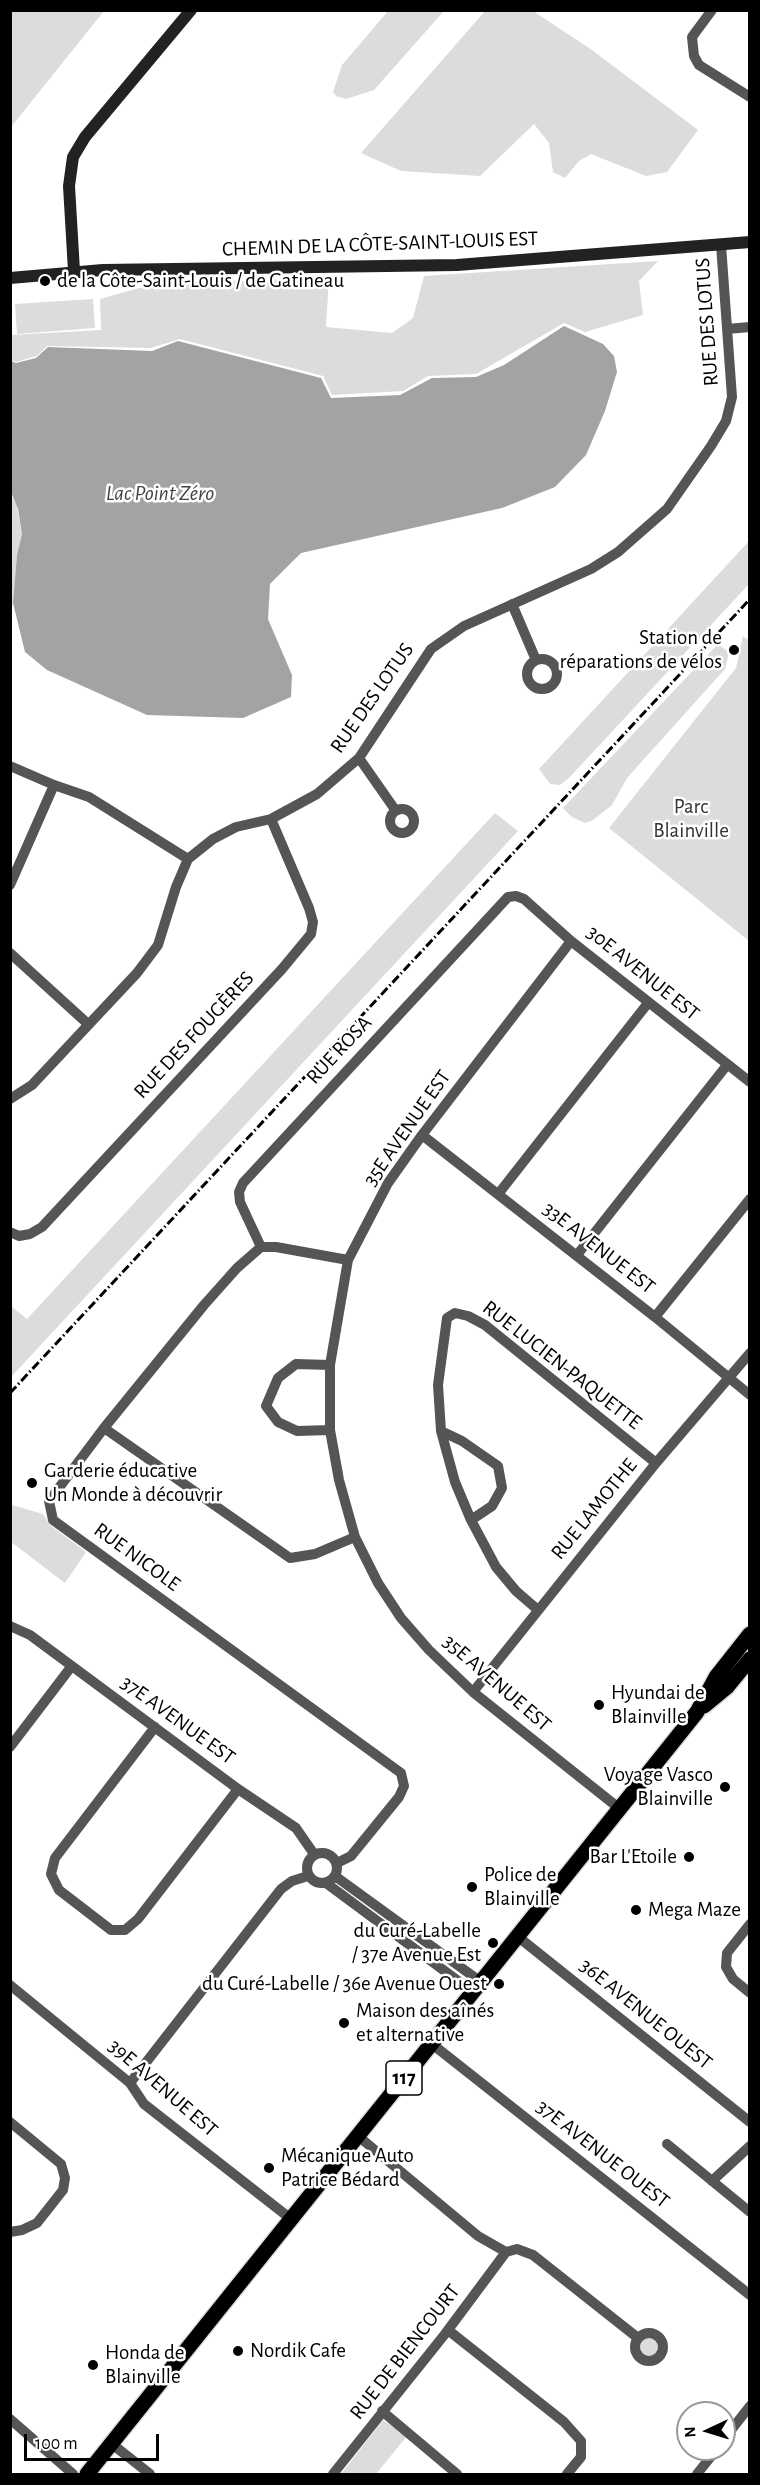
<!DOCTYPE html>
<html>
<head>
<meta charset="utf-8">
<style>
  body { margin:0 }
  #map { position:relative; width:760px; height:2485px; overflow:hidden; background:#fff; font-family:"Alegreya Sans",sans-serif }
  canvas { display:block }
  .frame { position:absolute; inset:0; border:12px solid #000; pointer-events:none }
  .north { position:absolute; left:676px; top:2401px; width:60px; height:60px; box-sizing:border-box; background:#fff; border:2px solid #999; border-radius:50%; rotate:266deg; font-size:16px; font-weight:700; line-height:24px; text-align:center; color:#000 }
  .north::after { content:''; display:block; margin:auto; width:21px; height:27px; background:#000; clip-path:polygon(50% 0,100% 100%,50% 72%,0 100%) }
  .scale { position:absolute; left:24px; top:2434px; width:135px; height:27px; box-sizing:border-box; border:3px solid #000; border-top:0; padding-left:8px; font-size:18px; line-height:21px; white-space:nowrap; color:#000; -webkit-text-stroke:4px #fff; paint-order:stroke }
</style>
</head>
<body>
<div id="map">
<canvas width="760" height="2485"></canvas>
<div class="frame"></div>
<div class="north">N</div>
<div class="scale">100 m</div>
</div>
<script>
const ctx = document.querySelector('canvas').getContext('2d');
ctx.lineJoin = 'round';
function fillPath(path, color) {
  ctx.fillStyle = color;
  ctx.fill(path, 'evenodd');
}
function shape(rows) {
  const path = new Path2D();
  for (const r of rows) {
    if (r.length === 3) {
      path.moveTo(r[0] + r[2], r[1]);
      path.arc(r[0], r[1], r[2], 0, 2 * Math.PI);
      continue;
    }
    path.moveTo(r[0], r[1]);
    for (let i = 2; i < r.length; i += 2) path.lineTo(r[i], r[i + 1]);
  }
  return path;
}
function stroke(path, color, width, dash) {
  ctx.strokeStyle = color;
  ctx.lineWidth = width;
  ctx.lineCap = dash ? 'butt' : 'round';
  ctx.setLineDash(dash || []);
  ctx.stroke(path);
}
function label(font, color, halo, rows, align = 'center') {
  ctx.font = font + ' "Alegreya Sans",sans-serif';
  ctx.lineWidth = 5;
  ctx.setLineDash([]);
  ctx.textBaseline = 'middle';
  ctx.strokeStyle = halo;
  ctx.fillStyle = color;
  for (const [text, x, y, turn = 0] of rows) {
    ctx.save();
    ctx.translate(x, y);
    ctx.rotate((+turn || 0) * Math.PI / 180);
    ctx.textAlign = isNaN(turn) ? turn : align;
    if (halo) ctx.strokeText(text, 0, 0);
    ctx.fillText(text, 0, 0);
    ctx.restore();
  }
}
const green = shape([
  [11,10,104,11,11,127,10,11],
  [486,10,533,11,592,50,698,130,667,172,646,176,591,154,579,161,565,178,553,172,549,143,534,124,480,176,401,171,361,153],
  [388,11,444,11,374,90,346,99,336,96,333,92,342,65],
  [658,261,639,281,643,315,585,332,564,323,476,374,428,376,403,391,332,395,323,376,180,339,151,348,47,346,37,356,16,362,11,360,11,335,101,330,100,299,157,283,329,278,326,327,392,333,413,318,424,276],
  [93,299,95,328,17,334,15,304],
  [10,492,17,507,22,534,17,555,13,603,11,609],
  [749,541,749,584,569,778,560,785,550,784,539,769],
  [743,636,750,641,749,941,609,828,736,668],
  [718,644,727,651,728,656,725,669,627,778,612,805,593,820,585,823,572,817,563,808],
  [495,813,518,831,11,1377,11,1306,27,1319],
  [12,1505,43,1514,50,1525,86,1552,65,1583,11,1542],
  [649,2347,12],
  [383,2420,407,2436,376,2474,341,2474]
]);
const water = shape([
  [564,326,603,344,614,356,617,372,605,411,586,455,555,487,502,508,301,553,270,584,268,619,292,675,291,697,243,718,147,715,47,670,25,652,13,603,17,555,22,534,18,509,11,492,11,361,16,363,36,358,48,347,152,351,178,341,321,378,331,398,400,395,432,378,476,377,504,365]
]);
const street = shape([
  [712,10,692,37,694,56,699,65,750,97],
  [727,329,750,327],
  [512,604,536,660],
  [542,674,15],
  [359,758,396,811],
  [10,766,54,785,89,797,188,859],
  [402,821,12],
  [10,885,54,785],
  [571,941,422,1135,388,1183,348,1260,330,1365,330,1430,339,1480,355,1537,378,1583,401,1618,429,1650,473,1692,620,1809],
  [10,953,88,1024],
  [10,1099,32,1085,137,973,158,945,176,887,188,859,213,839,236,827,271,819,317,794,359,758,431,649,464,626,591,569,618,552,667,509,711,446,726,421,732,397,721,245],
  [422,1135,655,1317,750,1395],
  [499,1193,648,1003],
  [10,1232,19,1236,30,1234,42,1227,282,969,311,934,313,922,309,908,271,819],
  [261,1247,240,1202,239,1192,243,1183,508,897,516,896,524,899,571,941,750,1082],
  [577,1255,727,1065],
  [655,1317,750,1199],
  [104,1428,290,1558,315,1554,355,1537],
  [330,1430,297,1431,278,1422,266,1406,278,1378,296,1364,330,1365],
  [441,1431,462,1441,498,1466,502,1488,492,1506,471,1520],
  [538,1610,516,1591,496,1567,471,1520,455,1482,441,1431,438,1385,447,1318,455,1313,468,1316,485,1325,656,1463],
  [10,1626,30,1635,238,1789,296,1828,314,1854],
  [473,1692,656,1463,750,1353],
  [155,1727,55,1858,51,1874,59,1890,111,1930,125,1930,138,1919,238,1789],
  [10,1747,71,1667],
  [322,1868,15],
  [337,1863,351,1856,399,1797,404,1786,401,1773,53,1520,49,1501,104,1428,204,1305,237,1268,261,1247,276,1247,348,1260],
  [335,1876,481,1982],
  [326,1883,473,1992],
  [750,1924,727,1953,726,1967,733,1979,750,1993],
  [517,1936,750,2122],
  [10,1985,130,2083,144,2104,291,2219],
  [432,2044,750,2295],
  [130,2083,281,1889,292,1881,308,1876],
  [10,2122,61,2164,65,2178,63,2190,37,2223,22,2230,10,2232],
  [358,2136,478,2236,506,2252,517,2249,533,2255,638,2338],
  [667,2144,750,2212],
  [712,2181,750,2146],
  [448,2330,564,2422,581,2441,581,2457,567,2474],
  [649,2347,14],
  [382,2411,457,2474],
  [10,2419,73,2474],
  [724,2439,750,2406],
  [112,2444,150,2474],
  [333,2474,445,2334,506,2252],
  [697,2474,717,2449]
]);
const secondary = shape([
  [74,271,69,186,73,157,85,137,191,10],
  [10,278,103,270,457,265,750,242]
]);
const primary = shape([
  [704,1706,727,1687,750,1659],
  [87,2474,697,1712,716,1677,750,1634]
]);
const rail = shape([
  [10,1393,750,599]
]);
const markers = [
  [45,281,6,"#000"],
  [734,650,6,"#000"],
  [32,1483,6,"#000"],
  [599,1705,6,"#000"],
  [725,1787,6,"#000"],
  [689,1857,6,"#000"],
  [472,1887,6,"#000"],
  [636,1910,6,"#000"],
  [493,1943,6,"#000"],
  [499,1984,6,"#000"],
  [344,2023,6,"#000"],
  [269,2168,6,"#000"],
  [238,2351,6,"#000"],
  [93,2365,6,"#000"]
];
const shields = [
  [404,2078,36]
];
const shieldNames = [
  ["117",404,2078]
];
const streetNames = [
  ["CHEMIN DE LA CÔTE-SAINT-LOUIS EST",380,244,-2],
  ["RUE DES LOTUS",707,322,-94],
  ["RUE DES LOTUS",372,698,-55],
  ["30E AVENUE EST",643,973,39],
  ["RUE DES FOUGÈRES",194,1035,-47],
  ["RUE ROSA",339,1050,-47],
  ["35E AVENUE EST",407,1128,-55],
  ["33E AVENUE EST",599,1248,38],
  ["RUE LUCIEN-PAQUETTE",562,1365,38],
  ["RUE LAMOTHE",594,1509,-51],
  ["RUE NICOLE",137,1557,36],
  ["35E AVENUE EST",497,1683,41],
  ["37E AVENUE EST",178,1720,36],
  ["36E AVENUE OUEST",646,2014,39],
  ["39E AVENUE EST",163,2088,41],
  ["37E AVENUE OUEST",603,2154,38],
  ["RUE DE BIENCOURT",405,2352,-52]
];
const poiNames = [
  ["de la Côte-Saint-Louis / de Gatineau",57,281],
  ["Station de",722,638,"right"],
  ["réparations de vélos",722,662,"right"],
  ["Garderie éducative",44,1471],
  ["Un Monde à découvrir",44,1495],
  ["Hyundai de",611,1693],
  ["Blainville",611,1717],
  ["Voyage Vasco",713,1775,"right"],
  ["Blainville",713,1799,"right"],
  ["Bar L'Etoile",677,1857,"right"],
  ["Police de",484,1875],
  ["Blainville",484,1899],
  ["Mega Maze",648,1910],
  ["du Curé-Labelle",481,1931,"right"],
  ["/ 37e Avenue Est",481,1955,"right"],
  ["du Curé-Labelle / 36e Avenue Ouest",487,1984,"right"],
  ["Maison des aînés",356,2011],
  ["et alternative",356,2035],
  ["Mécanique Auto",281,2156],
  ["Patrice Bédard",281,2180],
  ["Nordik Cafe",250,2351],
  ["Honda de",105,2353],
  ["Blainville",105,2377]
];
const parkNames = [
  ["Parc",691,807],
  ["Blainville",691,831]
];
const waterNames = [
  ["Lac Point Zéro",160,493]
];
fillPath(green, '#dcdcdc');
fillPath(water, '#a3a3a3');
stroke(primary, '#dbdbdb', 18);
stroke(street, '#555', 10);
stroke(secondary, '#222', 12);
stroke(primary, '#000', 15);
stroke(rail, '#000', 3, [9, 3, 1.5, 3]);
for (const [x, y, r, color] of markers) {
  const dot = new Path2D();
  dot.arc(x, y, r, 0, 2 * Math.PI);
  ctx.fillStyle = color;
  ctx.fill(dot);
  stroke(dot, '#fff', 2);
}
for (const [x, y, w] of shields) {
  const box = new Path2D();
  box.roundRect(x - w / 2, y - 17, w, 34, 4.5);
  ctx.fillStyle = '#fff';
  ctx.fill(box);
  stroke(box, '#000', 1.5);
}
label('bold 20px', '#000', null, shieldNames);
label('21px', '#000', '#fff', streetNames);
label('21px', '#000', '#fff', poiNames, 'left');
label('21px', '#333', '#fff', parkNames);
label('italic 22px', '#444', '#fff', waterNames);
</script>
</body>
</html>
